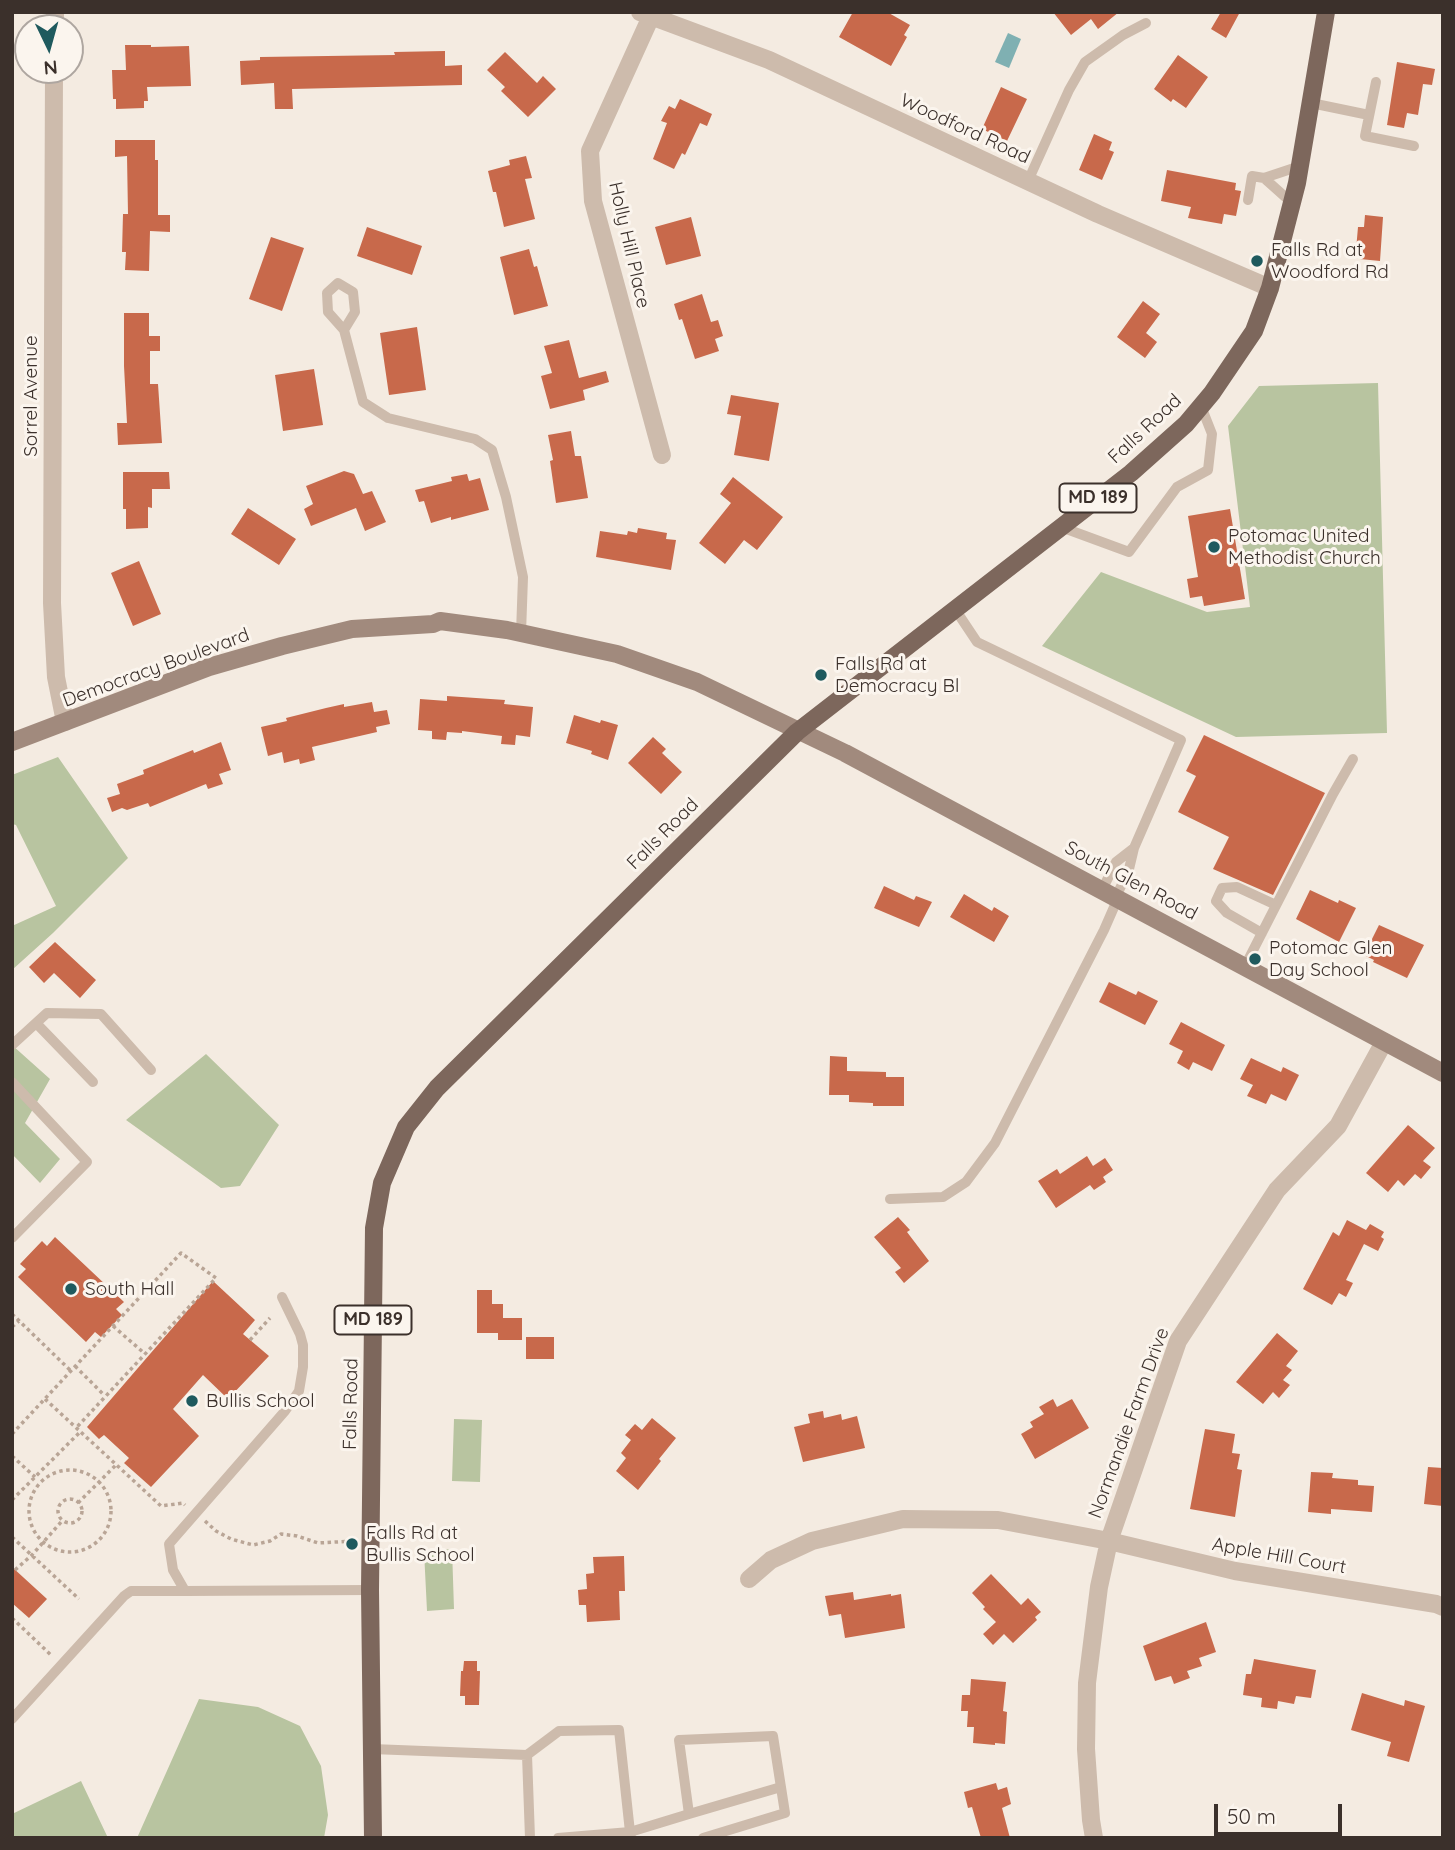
<!DOCTYPE html>
<html>
<head>
<meta charset="utf-8">
<style>
  body { margin:0 }
  #map { position:relative; width:1455px; height:1850px; overflow:hidden; background:#f4ebe1; font-family:Quicksand,sans-serif }
  canvas { display:block }
  .frame { position:absolute; inset:0; border:14px solid #3b302b; pointer-events:none }
  .north { position:absolute; left:14px; top:14px; width:70px; height:70px; box-sizing:border-box; background:#fbf5ee; border:2px solid #aea6a0; border-radius:50%; rotate:175deg; font-size:19px; font-weight:700; line-height:28px; text-align:center; color:#3b302b }
  .north::after { content:''; display:block; margin:auto; width:24px; height:32px; background:#1f5a5e; clip-path:polygon(50% 0,100% 100%,50% 72%,0 100%) }
  .scale { position:absolute; left:1214px; top:1804px; width:128px; height:32px; box-sizing:border-box; border:4px solid #3b302b; border-top:0; padding-left:9px; font-size:21px; line-height:24px; white-space:nowrap; color:#3b302b; -webkit-text-stroke:5px #fbf5ee; paint-order:stroke }
</style>
</head>
<body>
<div id="map">
<canvas width="1455" height="1850"></canvas>
<div class="frame"></div>
<div class="north">N</div>
<div class="scale">50 m</div>
</div>
<script>
const ctx = document.querySelector('canvas').getContext('2d');
ctx.lineJoin = 'round';
function fillPath(path, color) {
  ctx.fillStyle = color;
  ctx.fill(path, 'evenodd');
}
function shape(rows) {
  const path = new Path2D();
  for (const r of rows) {
    if (r.length === 3) {
      path.moveTo(r[0] + r[2], r[1]);
      path.arc(r[0], r[1], r[2], 0, 2 * Math.PI);
      continue;
    }
    path.moveTo(r[0], r[1]);
    for (let i = 2; i < r.length; i += 2) path.lineTo(r[i], r[i + 1]);
  }
  return path;
}
function stroke(path, color, width, dash) {
  ctx.strokeStyle = color;
  ctx.lineWidth = width;
  ctx.lineCap = dash ? 'butt' : 'round';
  ctx.setLineDash(dash || []);
  ctx.stroke(path);
}
function label(font, color, halo, rows, align = 'center') {
  ctx.font = font + ' Quicksand,sans-serif';
  ctx.lineWidth = 6;
  ctx.setLineDash([]);
  ctx.textBaseline = 'middle';
  ctx.strokeStyle = halo;
  ctx.fillStyle = color;
  for (const [text, x, y, turn = 0] of rows) {
    ctx.save();
    ctx.translate(x, y);
    ctx.rotate((+turn || 0) * Math.PI / 180);
    ctx.textAlign = isNaN(turn) ? turn : align;
    if (halo) ctx.strokeText(text, 0, 0);
    ctx.fillText(text, 0, 0);
    ctx.restore();
  }
}
const green = shape([
  [1378,383,1387,733,1236,737,1042,646,1101,572,1207,612,1250,607,1228,426,1259,386],
  [58,757,128,858,53,933,12,970,12,926,56,906,16,825,12,824,12,775],
  [12,1045,50,1079,25,1123,60,1159,40,1183,12,1154],
  [206,1054,279,1125,240,1186,221,1188,126,1120],
  [454,1419,482,1420,480,1482,452,1481],
  [452,1549,454,1609,427,1611,424,1551],
  [199,1699,258,1707,300,1726,321,1766,328,1815,324,1838,137,1838],
  [81,1781,108,1838,12,1838,12,1814]
]);
const water = shape([
  [1008,33,1021,39,1009,68,995,62]
]);
const building = shape([
  [853,12,887,12,910,25,904,35,907,37,891,66,839,37],
  [1053,12,1119,12,1098,29,1091,19,1071,35],
  [1221,12,1240,12,1226,38,1211,29],
  [125,45,151,45,151,47,189,46,191,86,147,87,148,101,144,101,144,108,116,109,116,99,113,99,112,70,126,70],
  [445,51,445,66,462,65,462,85,292,89,293,109,275,109,274,83,241,85,240,61,260,60,260,57,395,55,394,52],
  [505,52,537,83,543,76,556,89,528,117,501,91,505,87,487,70],
  [1178,55,1208,77,1186,108,1173,99,1171,102,1154,89],
  [1397,62,1435,69,1432,85,1423,84,1418,115,1407,113,1404,128,1387,125],
  [1001,87,1027,99,1007,141,982,129],
  [680,99,712,114,707,126,700,123,685,155,682,153,674,169,653,159,667,123,661,121,669,106,675,109],
  [1094,134,1112,142,1109,150,1114,152,1102,180,1079,170],
  [115,140,155,140,155,160,158,160,158,215,170,215,170,232,150,231,149,271,125,270,126,252,122,252,123,214,128,214,127,156,115,157],
  [526,156,532,178,525,179,535,219,504,227,496,192,493,192,488,171,510,165,509,160],
  [1167,170,1236,183,1235,190,1241,191,1236,216,1224,214,1222,224,1188,218,1191,207,1161,201],
  [1365,215,1383,217,1380,261,1360,259,1361,251,1356,250,1358,227,1364,227],
  [691,217,701,256,666,265,655,227],
  [367,227,422,246,412,275,357,256],
  [271,237,304,248,282,311,249,299],
  [529,249,534,267,537,266,548,306,514,315,500,257],
  [702,294,711,322,718,320,723,336,715,339,719,351,695,359,682,319,679,320,674,304],
  [1143,301,1160,314,1146,333,1157,342,1145,358,1117,337],
  [124,313,149,313,149,336,160,336,160,351,150,351,150,384,158,384,162,443,118,445,117,423,127,423,124,366],
  [417,327,426,390,389,395,380,333],
  [569,340,579,378,606,371,609,382,583,390,585,400,550,409,541,376,552,373,544,346],
  [314,369,323,425,283,431,275,375],
  [731,395,779,403,769,461,734,455,741,416,727,414],
  [571,431,575,456,581,456,588,498,556,503,550,461,553,460,548,435],
  [344,471,354,474,363,494,372,491,386,522,365,531,356,508,311,526,304,509,313,504,306,486],
  [123,472,169,472,170,489,152,489,152,508,148,507,148,528,126,529,126,509,123,509],
  [467,474,469,481,480,478,489,510,451,520,451,517,431,523,424,501,419,502,415,490,452,481,451,477],
  [733,477,783,517,757,550,744,540,725,564,699,543,731,503,720,494],
  [248,508,296,539,279,565,231,534],
  [1230,509,1245,599,1204,606,1202,596,1190,598,1187,579,1198,577,1188,516],
  [638,528,667,533,666,539,676,540,671,570,596,557,600,531,627,535,628,531,637,533],
  [139,561,161,614,133,626,111,573],
  [447,696,505,700,504,704,533,707,530,737,516,735,515,745,501,744,502,736,462,731,462,733,447,732,446,740,432,739,432,731,418,730,420,699,447,701],
  [372,702,374,712,387,710,390,724,376,727,377,732,312,747,315,760,300,764,299,759,284,763,282,752,268,756,261,727,287,721,286,718,326,708,344,704,344,707],
  [574,715,600,723,601,720,618,725,608,760,591,754,592,751,566,743],
  [1204,735,1325,793,1273,895,1213,869,1229,837,1178,812,1196,776,1186,771],
  [653,737,666,749,662,753,682,772,661,794,628,763],
  [221,742,231,770,219,774,223,784,208,789,206,784,150,807,148,803,127,810,122,808,112,812,107,798,120,794,117,784,144,774,143,770,193,750,194,753],
  [884,886,914,900,916,896,932,902,919,927,874,908],
  [1310,890,1338,903,1339,900,1356,908,1339,942,1296,919],
  [964,894,992,911,994,907,1009,916,994,942,950,917],
  [1379,925,1424,945,1407,978,1373,962,1374,960,1364,955],
  [55,942,96,980,80,998,54,973,44,983,29,967],
  [1109,982,1136,995,1138,991,1158,1001,1145,1025,1099,1002],
  [1181,1022,1225,1045,1212,1071,1193,1062,1189,1070,1177,1063,1183,1051,1169,1044],
  [830,1056,847,1057,847,1071,886,1072,886,1077,904,1077,904,1106,873,1106,873,1103,849,1102,849,1095,829,1095],
  [1251,1058,1281,1072,1283,1067,1299,1075,1286,1101,1271,1094,1266,1104,1247,1096,1253,1085,1240,1079],
  [1408,1125,1435,1148,1423,1161,1431,1167,1421,1179,1415,1174,1404,1186,1398,1180,1388,1192,1366,1173],
  [1087,1156,1093,1166,1105,1158,1113,1170,1103,1177,1106,1182,1094,1190,1090,1185,1056,1208,1038,1181,1057,1169,1060,1174],
  [898,1217,910,1230,907,1232,929,1261,904,1283,895,1272,901,1268,874,1237],
  [1347,1220,1366,1230,1370,1224,1384,1232,1381,1237,1384,1239,1378,1251,1364,1244,1346,1280,1353,1283,1346,1297,1339,1293,1332,1305,1303,1289,1333,1232,1339,1236],
  [55,1237,124,1302,116,1309,122,1315,101,1337,95,1332,86,1342,18,1277,26,1269,20,1264,42,1241,47,1246],
  [213,1281,255,1320,243,1334,269,1356,228,1399,203,1375,173,1409,199,1436,151,1487,124,1463,129,1458,104,1435,99,1439,87,1427],
  [477,1290,492,1290,492,1304,503,1304,503,1318,522,1318,522,1340,498,1340,498,1333,477,1333],
  [1277,1333,1298,1351,1286,1366,1292,1370,1283,1380,1290,1385,1279,1398,1273,1392,1263,1404,1236,1382],
  [526,1337,554,1337,554,1359,526,1359],
  [1053,1399,1057,1407,1072,1399,1089,1428,1035,1459,1021,1434,1033,1427,1030,1422,1044,1414,1039,1407],
  [823,1411,824,1418,841,1414,842,1420,857,1416,865,1448,803,1462,794,1427,810,1423,808,1414],
  [652,1418,676,1438,659,1459,661,1461,638,1490,616,1471,626,1458,621,1453,631,1440,625,1435,635,1424,642,1430],
  [1205,1429,1235,1434,1232,1453,1240,1454,1237,1469,1242,1470,1235,1517,1190,1509],
  [1428,1467,1443,1468,1443,1506,1424,1504],
  [1311,1472,1333,1473,1332,1478,1358,1480,1358,1485,1374,1486,1372,1512,1331,1509,1331,1514,1308,1512],
  [624,1556,625,1591,619,1591,620,1620,587,1622,586,1605,579,1605,578,1590,587,1589,586,1574,594,1573,593,1557],
  [12,1567,47,1599,29,1618,12,1603],
  [991,1574,1021,1605,1028,1598,1041,1612,1035,1617,1037,1620,1013,1643,1004,1634,993,1645,983,1634,996,1622,983,1609,985,1607,972,1593],
  [853,1592,854,1600,891,1594,891,1596,901,1594,905,1628,845,1638,841,1614,829,1616,825,1596],
  [1206,1622,1216,1652,1199,1658,1202,1666,1187,1671,1190,1678,1174,1684,1171,1676,1155,1681,1143,1646],
  [1254,1659,1316,1670,1311,1698,1296,1696,1294,1704,1278,1701,1277,1709,1261,1707,1262,1698,1243,1695,1246,1674,1251,1674],
  [464,1661,477,1661,477,1671,480,1671,479,1705,465,1705,465,1696,460,1696,461,1671,463,1671],
  [971,1679,1006,1682,1003,1711,1007,1712,1005,1744,995,1743,995,1745,973,1743,974,1727,967,1727,968,1711,961,1711,962,1695,970,1695],
  [1362,1693,1404,1706,1405,1700,1425,1706,1409,1762,1387,1756,1391,1742,1351,1730],
  [996,1783,998,1790,1007,1787,1011,1804,1002,1808,1010,1838,981,1838,972,1807,968,1808,964,1792]
]);
const path = shape([
  [12,1314,71,1371],
  [113,1326,144,1353],
  [12,1327,19,1321],
  [250,1340,270,1318],
  [75,1366,103,1394],
  [45,1399,161,1506,183,1503,185,1505],
  [12,1434,181,1253,216,1278,76,1428],
  [12,1456,35,1477],
  [70,1511,41],
  [70,1511,12],
  [12,1500,80,1432],
  [78,1503,116,1465],
  [205,1521,216,1531,231,1539,253,1545,270,1541,281,1534,297,1536,318,1543,355,1541],
  [12,1537,79,1599],
  [15,1570,32,1555,62,1521],
  [12,1618,52,1656]
]);
const service = shape([
  [1376,82,1365,136,1414,146],
  [1311,103,1369,115],
  [1264,178,1292,203],
  [1028,181,1069,90,1085,62,1123,35,1146,23],
  [1248,200,1252,176,1264,178,1300,166],
  [344,330,328,312,327,293,338,283,353,292,355,312,344,330,363,402,388,418,475,439,492,450,506,497,523,577,521,633],
  [1061,527,1129,552,1177,487,1208,470,1212,434,1201,406],
  [955,609,977,642,1181,740,1134,848,1129,869,1116,897],
  [1102,890,1116,862,1134,848],
  [1262,933,1227,913,1216,901,1222,888,1237,887,1276,905],
  [1245,966,1333,794,1353,759],
  [36,1023,93,1082],
  [12,1045,47,1013,101,1014,151,1070],
  [12,1082,87,1162,12,1238],
  [890,1199,943,1197,966,1182,995,1143,1104,930,1118,898],
  [185,1591,370,1590],
  [12,1719,124,1596,131,1591,185,1591,173,1570,169,1544,285,1411,299,1391,303,1367,303,1345,300,1334,282,1297],
  [372,1749,527,1755,530,1838],
  [527,1755,559,1731,619,1730,630,1832,558,1838],
  [689,1814,781,1787],
  [631,1838,630,1832,689,1814,679,1740,773,1736,785,1813,703,1838]
]);
const minor = shape([
  [640,12,769,60,1098,214,1270,288],
  [653,12,590,151,593,201,662,455],
  [55,28,55,12],
  [54,70,52,603,56,677,65,722],
  [749,1579,771,1560,812,1541,903,1519,998,1520,1109,1541,1235,1571,1436,1604,1443,1607],
  [1094,1838,1091,1820,1086,1749,1087,1683,1099,1587,1109,1541,1178,1341,1277,1190,1338,1126,1384,1042]
]);
const secondary = shape([
  [12,742,209,667,282,646,352,629,433,624,440,621,507,630,617,654,697,682,845,753,1443,1073]
]);
const primary = shape([
  [373,1838,370,1590,374,1228,382,1183,406,1127,437,1088,797,732,1131,473,1186,424,1212,393,1254,331,1270,288,1297,183,1326,12]
]);
const markers = [
  [1257,261,7,"#1f5a5e"],
  [1214,547,7,"#1f5a5e"],
  [821,675,7,"#1f5a5e"],
  [1255,959,7,"#1f5a5e"],
  [71,1289,7,"#1f5a5e"],
  [192,1401,7,"#1f5a5e"],
  [352,1544,7,"#1f5a5e"]
];
const shields = [
  [1098,498,77],
  [373,1320,77]
];
const shieldNames = [
  ["MD 189",1098,498],
  ["MD 189",373,1320]
];
const streetNames = [
  ["Woodford Road",965,129,25],
  ["Holly Hill Place",629,245,77],
  ["Sorrel Avenue",31,396,-90],
  ["Falls Road",1145,429,-43],
  ["Democracy Boulevard",156,668,-20],
  ["Falls Road",663,834,-45],
  ["South Glen Road",1131,881,28],
  ["Falls Road",351,1404,-89],
  ["Normandie Farm Drive",1129,1423,-70],
  ["Apple Hill Court",1279,1556,10]
];
const poiNames = [
  ["Falls Rd at",1271,250],
  ["Woodford Rd",1271,272],
  ["Potomac United",1228,536],
  ["Methodist Church",1228,558],
  ["Falls Rd at",835,664],
  ["Democracy Bl",835,686],
  ["Potomac Glen",1269,948],
  ["Day School",1269,970],
  ["South Hall",85,1289],
  ["Bullis School",206,1401],
  ["Falls Rd at",366,1533],
  ["Bullis School",366,1555]
];
fillPath(green, '#b8c4a0');
fillPath(water, '#7fb0b2');
fillPath(building, '#c8694b');
stroke(path, '#b9a596', 3.5, [3.5, 3.5]);
stroke(service, '#cdbbac', 10);
stroke(minor, '#cdbbac', 18);
stroke(secondary, '#a18a7d', 18);
stroke(primary, '#7d675c', 18);
for (const [x, y, r, color] of markers) {
  const dot = new Path2D();
  dot.arc(x, y, r, 0, 2 * Math.PI);
  ctx.fillStyle = color;
  ctx.fill(dot);
  stroke(dot, '#fbf5ee', 2.5);
}
for (const [x, y, w] of shields) {
  const box = new Path2D();
  box.roundRect(x - w / 2, y - 14.5, w, 29, 5);
  ctx.fillStyle = '#fbf5ee';
  ctx.fill(box);
  stroke(box, '#3b302b', 2);
}
label('bold 18px', '#3b302b', null, shieldNames);
label('19px', '#3b302b', '#fbf5ee', streetNames);
label('19px', '#3b302b', '#fbf5ee', poiNames, 'left');
</script>
</body>
</html>
